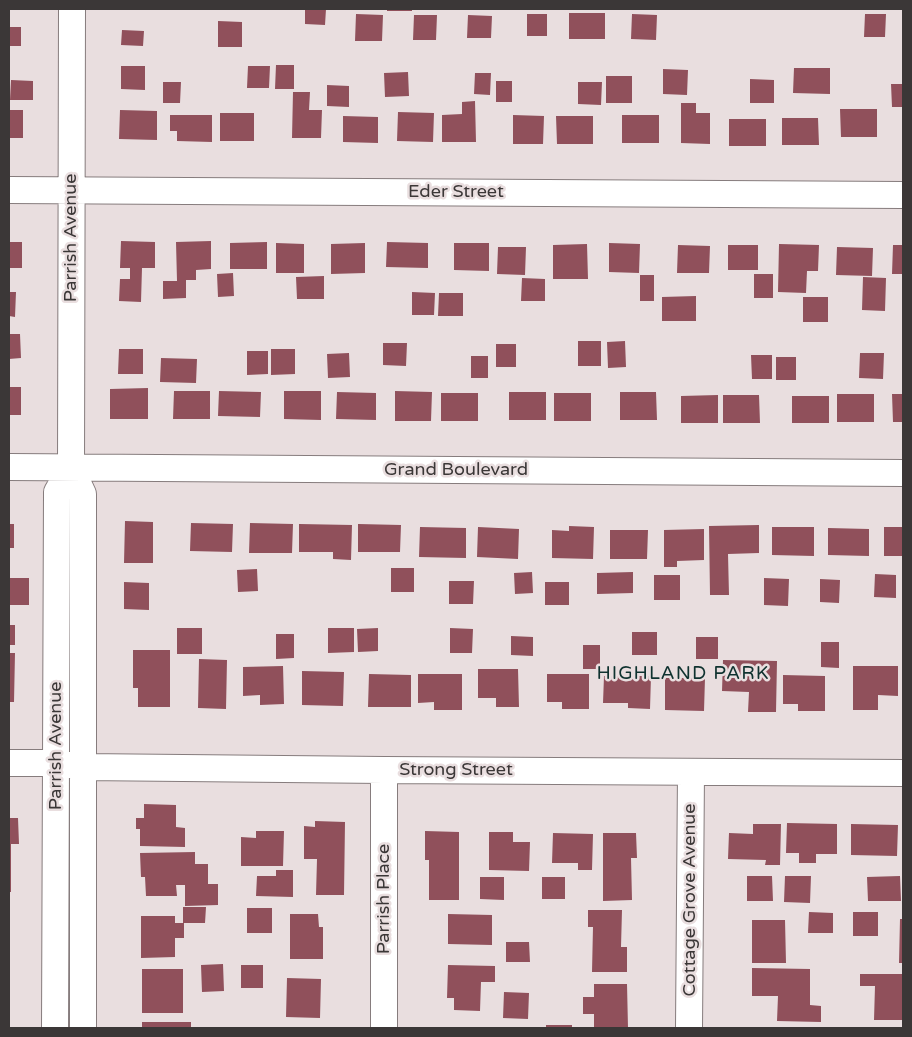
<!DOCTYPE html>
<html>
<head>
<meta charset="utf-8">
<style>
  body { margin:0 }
  #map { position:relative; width:912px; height:1037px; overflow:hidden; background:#e9dedf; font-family:"Varela Round",sans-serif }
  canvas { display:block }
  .frame { position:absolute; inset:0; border:10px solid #3b3737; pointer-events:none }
</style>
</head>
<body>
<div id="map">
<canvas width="912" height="1037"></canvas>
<div class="frame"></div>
</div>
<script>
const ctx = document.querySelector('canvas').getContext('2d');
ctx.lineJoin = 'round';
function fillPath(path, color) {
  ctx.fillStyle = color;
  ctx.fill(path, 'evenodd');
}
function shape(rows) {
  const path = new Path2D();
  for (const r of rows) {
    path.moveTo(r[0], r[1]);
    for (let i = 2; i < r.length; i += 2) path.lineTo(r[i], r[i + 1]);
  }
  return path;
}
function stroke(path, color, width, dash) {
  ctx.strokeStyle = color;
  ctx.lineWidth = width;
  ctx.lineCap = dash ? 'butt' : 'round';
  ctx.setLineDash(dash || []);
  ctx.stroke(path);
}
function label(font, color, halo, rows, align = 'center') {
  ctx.font = font + ' "Varela Round",sans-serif';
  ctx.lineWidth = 5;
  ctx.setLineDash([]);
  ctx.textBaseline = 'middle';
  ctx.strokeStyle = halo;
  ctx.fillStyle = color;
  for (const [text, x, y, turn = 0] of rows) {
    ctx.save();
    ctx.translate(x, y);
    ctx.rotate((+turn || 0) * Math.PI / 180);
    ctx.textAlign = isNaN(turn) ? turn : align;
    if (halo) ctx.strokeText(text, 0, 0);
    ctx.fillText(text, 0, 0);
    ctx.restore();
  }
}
const building = shape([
  [305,9,326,9,325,25,305,24],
  [387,9,412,9,412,11,387,11],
  [569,13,605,13,605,39,569,39],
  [356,14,383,15,382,41,355,41],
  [527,14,547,14,547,36,527,36],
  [632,14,657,15,656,40,631,39],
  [865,14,886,14,885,37,864,37],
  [414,15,437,15,436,40,413,40],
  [468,15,492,16,491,38,467,38],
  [218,21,242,22,242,47,218,47],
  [9,27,21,27,21,46,9,46],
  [122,30,144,31,143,46,121,45],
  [276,65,294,65,294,89,275,89],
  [121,66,145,66,145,90,121,89],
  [248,66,270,66,269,88,247,88],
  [794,68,830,68,830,94,793,93],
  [663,69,688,70,687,95,663,94],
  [408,72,409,96,385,97,384,73],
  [475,73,491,73,490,95,474,94],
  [606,76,632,76,632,103,606,103],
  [750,79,774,80,774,103,750,103],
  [11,80,33,81,33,100,10,100],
  [496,81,512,81,512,102,496,102],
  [163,82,181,82,180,103,163,103],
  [578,82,602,82,601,105,578,104],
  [891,84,903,84,903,107,892,107],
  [327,85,349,86,349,107,327,106],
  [293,92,310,92,309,110,322,110,321,138,292,138],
  [475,101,476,142,442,142,442,115,462,114,462,102],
  [681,103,696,103,696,113,710,113,710,144,681,143],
  [840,109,877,109,877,137,841,137],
  [9,110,23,110,23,138,9,138],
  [120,110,157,111,157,140,119,139],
  [398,112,434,113,433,142,397,141],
  [220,113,254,113,254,141,220,141],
  [170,115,212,115,212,142,177,141,177,131,170,131],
  [513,115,544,116,543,144,513,144],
  [622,115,659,115,659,143,622,143],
  [343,116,378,117,378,143,343,142],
  [556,116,593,116,593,144,557,144],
  [782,118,818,118,819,145,782,145],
  [729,119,766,119,766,146,729,146],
  [121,241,155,242,155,268,142,268,141,302,119,301,120,279,130,279,130,268,120,268],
  [211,241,211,269,196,270,196,280,186,280,186,298,163,299,163,281,177,281,176,242],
  [9,242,22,242,22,268,9,268],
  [267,242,267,269,230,269,230,243],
  [387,242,428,243,428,268,386,267],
  [276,243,304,244,304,273,276,273],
  [365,243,365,273,331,274,331,244],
  [454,243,489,243,489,271,454,270],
  [609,243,640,244,639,273,609,272],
  [587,244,588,279,553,279,553,245],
  [779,244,819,245,818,271,807,271,806,293,778,292],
  [678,245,710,246,709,273,677,273],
  [728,245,758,245,758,270,728,270],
  [893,245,903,245,903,274,892,274],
  [498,247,526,247,525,275,497,274],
  [837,247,873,248,872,276,836,275],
  [233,273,234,296,218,297,217,274],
  [754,274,773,274,773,298,754,298],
  [640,275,654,275,654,301,640,301],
  [324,276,324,299,297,299,296,277],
  [863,277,886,278,885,311,862,310],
  [522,278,545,279,545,301,521,301],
  [9,292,16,292,15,317,9,316],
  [412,292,435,293,434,315,412,315],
  [439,293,463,293,463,316,438,316],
  [696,296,696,321,662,321,662,297],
  [803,297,828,297,828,322,803,322],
  [9,334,20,334,21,358,9,359],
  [578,341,601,341,601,366,578,366],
  [625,341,626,367,608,368,607,342],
  [383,343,407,343,406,366,383,365],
  [496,344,516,344,516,367,496,367],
  [119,349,143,349,143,374,118,374],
  [271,349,295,349,295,374,271,375],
  [247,351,268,351,268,374,247,375],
  [349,353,350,377,328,378,327,354],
  [860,353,884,353,883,379,859,378],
  [751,355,772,355,772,379,752,379],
  [471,356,488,356,488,378,471,378],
  [776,357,796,357,796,380,776,380],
  [161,358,197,359,196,383,160,382],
  [9,387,21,387,21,415,9,415],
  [148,388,148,419,110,419,110,389],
  [174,391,210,391,210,419,173,419],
  [219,391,261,392,260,417,218,416],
  [284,391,321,391,321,420,284,419],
  [395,391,432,392,431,421,395,421],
  [337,392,376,393,376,420,336,419],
  [509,392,546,392,546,420,509,420],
  [620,392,656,392,657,420,620,420],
  [441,393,478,393,478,421,441,421],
  [554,393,591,393,591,421,554,421],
  [837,394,874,394,874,422,837,422],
  [892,394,903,394,903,422,893,422],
  [718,395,718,423,681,423,681,396],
  [723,395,759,395,760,423,723,423],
  [792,396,829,396,829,423,792,423],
  [125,521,153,522,153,563,124,563],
  [191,523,233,524,232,552,190,551],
  [250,523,293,524,292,553,249,553],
  [9,524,14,524,14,548,9,548],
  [299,524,352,525,351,560,333,559,333,552,299,552],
  [358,524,401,525,400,552,358,552],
  [759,525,759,553,728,554,729,595,710,595,709,526],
  [569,526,594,527,593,559,552,558,552,530,569,531],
  [420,527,466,528,466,558,419,557],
  [478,527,519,529,518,559,477,557],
  [772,527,814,527,814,556,772,555],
  [884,527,903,527,903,556,884,556],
  [828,528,869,529,869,556,828,555],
  [704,529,704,560,677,561,677,567,664,567,664,530],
  [610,530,648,530,647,559,610,559],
  [391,568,414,568,414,592,391,592],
  [257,569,258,591,238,592,237,570],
  [532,572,533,593,515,594,514,573],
  [633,572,633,593,597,594,597,573],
  [875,574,896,575,896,598,874,597],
  [654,575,680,575,680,600,654,600],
  [9,578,29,578,29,605,9,605],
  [764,578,789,579,788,606,764,605],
  [820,579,840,580,839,603,820,602],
  [449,581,474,581,473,604,449,604],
  [124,582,149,583,149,610,124,609],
  [545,582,569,582,569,605,545,605],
  [9,625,15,625,15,645,9,645],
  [177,628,202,628,202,654,177,654],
  [328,628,354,628,354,652,328,653],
  [378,628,378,651,358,652,357,629],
  [450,628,473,629,472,653,450,653],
  [632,632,657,632,657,655,632,655],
  [276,634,294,634,294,658,276,659],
  [511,636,533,637,533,656,511,655],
  [696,637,718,637,718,659,696,659],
  [821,642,839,642,839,668,821,667],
  [583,645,600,645,600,669,583,669],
  [133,650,170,650,170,707,138,707,138,688,133,688],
  [9,653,15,653,14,702,9,702],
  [199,659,227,660,226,709,198,708],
  [723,660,777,661,776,712,748,712,749,692,722,691],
  [283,666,284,704,260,705,260,695,243,696,243,667],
  [853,666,898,666,898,696,878,695,878,710,853,710],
  [478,669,518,669,519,707,496,707,496,698,478,698],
  [302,671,344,672,343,706,302,705],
  [369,674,411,675,411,707,368,707],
  [418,674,462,674,462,710,434,710,434,702,418,703],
  [547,674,589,674,589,709,562,709,562,702,547,702],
  [783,675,825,676,825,711,798,711,798,704,783,704],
  [604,676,651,676,650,709,628,708,628,703,603,703],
  [665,678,705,678,704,711,665,710],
  [144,804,176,805,176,827,185,828,185,847,140,846,140,829,136,829,136,818,144,818],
  [9,818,18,818,19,844,11,844,11,892,9,892],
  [315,821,345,822,344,895,316,895,317,859,304,859,304,826,315,827],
  [787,823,837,824,837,854,816,854,816,863,799,863,799,853,786,853],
  [753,824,781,824,780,865,765,865,766,860,728,859,729,833,753,834],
  [851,824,898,825,897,856,851,855],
  [256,831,284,831,283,866,241,866,241,837,256,838],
  [425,831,459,832,459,900,429,900,429,860,425,860],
  [489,832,513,832,513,842,530,842,529,871,489,870],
  [553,833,593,834,592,870,578,870,578,863,552,863],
  [603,833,636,833,637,858,631,858,632,900,603,901],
  [195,852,195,864,208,864,208,884,218,884,218,905,185,906,185,885,176,885,177,896,146,896,145,877,141,877,140,853],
  [276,870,293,870,293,897,256,896,257,876,276,876],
  [747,876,772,876,773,901,747,901],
  [785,876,811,876,810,903,784,902],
  [900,876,901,901,868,901,867,877],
  [480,877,504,877,504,900,480,899],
  [542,877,565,877,565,899,542,899],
  [183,907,206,907,205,923,183,923],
  [247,908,272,908,272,933,247,933],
  [588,910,622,910,621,947,627,947,627,972,592,972,593,927,588,927],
  [809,912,833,913,833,933,808,933],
  [853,912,878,912,878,936,853,936],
  [290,914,318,914,319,927,323,927,323,959,290,959],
  [448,914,492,915,492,945,448,944],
  [141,916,175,916,175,923,184,923,184,938,175,938,175,957,141,958],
  [900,919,903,919,903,963,899,963],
  [752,920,785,920,786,963,752,963],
  [506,942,529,942,530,962,506,962],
  [223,964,224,991,202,992,201,965],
  [241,965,263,965,263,988,241,988],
  [448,965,495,966,495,982,481,982,480,1011,454,1010,454,998,447,998],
  [752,968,810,969,810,1005,821,1006,821,1022,777,1021,778,996,752,996],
  [142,969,183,969,183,1013,142,1013],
  [860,974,903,974,903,1020,874,1020,875,986,860,986],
  [287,978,321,979,320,1018,286,1017],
  [594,984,627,984,628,1028,594,1028,594,1014,583,1014,583,997,594,997],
  [504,992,529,993,528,1019,503,1018],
  [142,1022,191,1022,191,1028,142,1028],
  [546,1025,572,1025,572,1028,546,1028]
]);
const minor = shape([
  [72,9,71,468,83,494,83,1028],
  [9,190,903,195],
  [9,467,903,473],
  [9,763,56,763,83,767,384,770,903,773],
  [384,770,384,1028],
  [55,1028,57,492,71,468],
  [689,1028,691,772]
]);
const streetNames = [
  ["Eder Street",456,192],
  ["Parrish Avenue",71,238,-90],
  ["Grand Boulevard",456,470],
  ["Parrish Avenue",56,746,-90],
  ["Strong Street",456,770],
  ["Parrish Place",384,899,-90],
  ["Cottage Grove Avenue",690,900,-90]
];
const neighbourhoodNames = [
  ["HIGHLAND PARK",683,674]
];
fillPath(building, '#90505b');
stroke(minor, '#867c7d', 28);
stroke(minor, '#fff', 26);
label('18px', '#3b3737', '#e9dedf', streetNames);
ctx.letterSpacing = '1px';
label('19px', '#0f322f', '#e9dedf', neighbourhoodNames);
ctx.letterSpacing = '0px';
</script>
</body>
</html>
